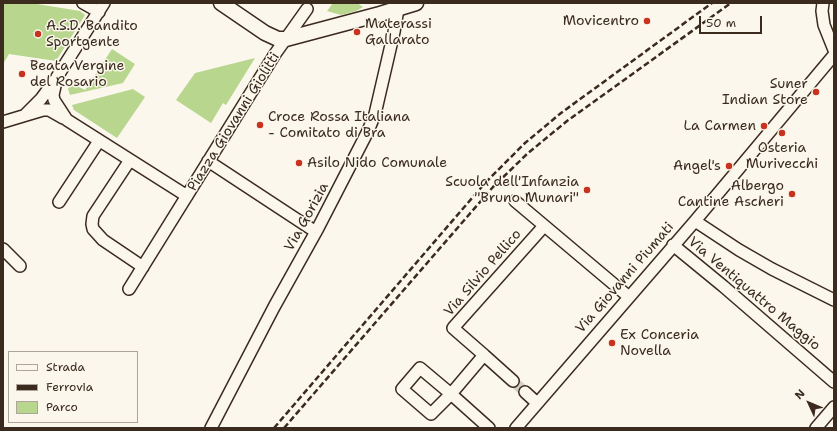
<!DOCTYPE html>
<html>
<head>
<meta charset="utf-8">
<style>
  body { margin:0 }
  #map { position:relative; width:837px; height:431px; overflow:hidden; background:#fbf7ec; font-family:"Shantell Sans",sans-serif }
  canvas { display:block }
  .frame { position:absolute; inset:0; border:4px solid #3b2a1e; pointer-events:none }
  .legend { position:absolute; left:8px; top:351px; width:130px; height:72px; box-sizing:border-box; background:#fbf7ec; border:1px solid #aea59a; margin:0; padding:5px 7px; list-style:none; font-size:12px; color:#3b2a1e }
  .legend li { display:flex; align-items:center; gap:8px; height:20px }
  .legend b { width:20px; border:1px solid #aea59a }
  .north { position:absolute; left:789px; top:383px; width:40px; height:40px; -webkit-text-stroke:3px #fbf7ec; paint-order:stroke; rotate:314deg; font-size:11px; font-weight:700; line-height:16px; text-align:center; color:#3b2a1e }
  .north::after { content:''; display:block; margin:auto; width:14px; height:18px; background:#3b2a1e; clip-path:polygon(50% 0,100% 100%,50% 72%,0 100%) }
  .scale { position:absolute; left:699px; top:16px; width:63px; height:18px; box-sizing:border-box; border:2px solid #3b2a1e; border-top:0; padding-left:5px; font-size:12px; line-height:14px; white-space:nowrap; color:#3b2a1e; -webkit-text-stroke:3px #fbf7ec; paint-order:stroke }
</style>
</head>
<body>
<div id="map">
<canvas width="837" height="431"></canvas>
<div class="frame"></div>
<ul class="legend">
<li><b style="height:5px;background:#fbf7ec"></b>Strada</li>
<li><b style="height:5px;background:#3b2a1e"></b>Ferrovia</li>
<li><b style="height:11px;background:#b8d68e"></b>Parco</li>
</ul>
<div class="north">N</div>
<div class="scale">50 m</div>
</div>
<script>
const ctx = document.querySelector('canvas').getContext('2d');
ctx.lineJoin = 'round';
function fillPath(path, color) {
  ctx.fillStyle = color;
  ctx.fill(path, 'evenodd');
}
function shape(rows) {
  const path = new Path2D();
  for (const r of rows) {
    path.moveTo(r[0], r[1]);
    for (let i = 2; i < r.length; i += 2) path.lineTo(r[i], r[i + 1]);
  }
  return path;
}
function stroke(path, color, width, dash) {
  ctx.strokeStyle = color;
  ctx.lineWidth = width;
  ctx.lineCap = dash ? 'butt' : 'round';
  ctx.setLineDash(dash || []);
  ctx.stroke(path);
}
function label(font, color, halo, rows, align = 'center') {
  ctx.font = font + ' "Shantell Sans",sans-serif';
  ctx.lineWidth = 3;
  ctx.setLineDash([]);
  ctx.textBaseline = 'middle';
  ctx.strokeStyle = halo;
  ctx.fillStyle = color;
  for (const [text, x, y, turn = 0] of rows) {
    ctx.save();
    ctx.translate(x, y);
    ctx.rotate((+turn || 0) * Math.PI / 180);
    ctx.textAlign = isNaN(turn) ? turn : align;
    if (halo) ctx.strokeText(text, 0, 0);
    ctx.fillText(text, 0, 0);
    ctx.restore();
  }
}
const green = shape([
  [3,3,31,3,80,11,85,15,56,61,9,54,3,64],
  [333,3,357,3,363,7,356,11,341,15,327,11],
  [112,49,135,64,123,83,70,95,68,89,71,83,85,90],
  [255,58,226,105,223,103,211,123,176,100,195,73],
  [133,89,145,97,117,138,74,110,72,105]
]);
const minorTunnel = shape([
  [513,381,525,392]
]);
const minor = shape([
  [83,3,99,12],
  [104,3,57,77,53,95,54,100,67,120,187,196],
  [823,3,822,11,824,25,834,50],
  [26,114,41,99,55,80],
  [3,122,43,110,49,110,63,118],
  [130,160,93,216,92,224,93,229,103,240,143,267],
  [208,161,316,232],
  [515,201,629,297],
  [59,202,99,141],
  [695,221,739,250,772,269,834,300],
  [673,245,723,286,834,382],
  [3,249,20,266],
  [129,289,275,54,307,9],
  [484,355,513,381],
  [525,392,537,403],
  [211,428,274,307,318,228,368,131,375,114,394,32,398,9],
  [489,428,451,394,420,368,402,389,431,414,451,394,484,355,453,328,544,226],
  [516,428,695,221,834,55],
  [816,428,834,407]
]);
const major = shape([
  [221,3,265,33,278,39,286,39,380,14,416,3]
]);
const rail = shape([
  [274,428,485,183,525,143,561,113,712,3],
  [284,428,493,187,527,154,567,121,731,3]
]);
const markers = [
  [647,21,4,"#c8321e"],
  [357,32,4,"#c8321e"],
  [38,34,4,"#c8321e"],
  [22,74,4,"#c8321e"],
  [816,92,4,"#c8321e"],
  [260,125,4,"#c8321e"],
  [764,126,4,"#c8321e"],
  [782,133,4,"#c8321e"],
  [299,163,4,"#c8321e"],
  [729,166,4,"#c8321e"],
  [587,190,4,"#c8321e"],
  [792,194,4,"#c8321e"],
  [612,343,4,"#c8321e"]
];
const poiNames = [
  ["Movicentro",639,21],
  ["Materassi",365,24,"left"],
  ["Gallarato",365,40,"left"],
  ["A.S.D. Bandito",46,26,"left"],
  ["Sportgente",46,42,"left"],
  ["Beata Vergine",30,66,"left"],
  ["del Rosario",30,82,"left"],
  ["Suner",808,84],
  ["Indian Store",808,100],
  ["Croce Rossa Italiana",268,117,"left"],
  ["- Comitato di Bra",268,133,"left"],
  ["La Carmen",756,126],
  ["Osteria",782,148,"center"],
  ["Murivecchi",782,164,"center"],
  ["Asilo Nido Comunale",307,163,"left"],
  ["Angel's",721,166],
  ["Scuola dell'Infanzia",579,182],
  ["\"Bruno Munari\"",579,198],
  ["Albergo",784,186],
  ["Cantine Ascheri",784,202],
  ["Ex Conceria",620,335,"left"],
  ["Novella",620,351,"left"]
];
const streetNames = [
  ["Piazza Giovanni Giolitti",234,122,-58],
  ["Via Gorizia",307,217,-61],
  ["Via Silvio Pellico",483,273,-49],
  ["Via Giovanni Piumati",625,278,-49],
  ["Via Ventiquattro Maggio",754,294,40]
];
fillPath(green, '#b8d68e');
stroke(minorTunnel, '#d5cec3', 11, [11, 5.5]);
stroke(minor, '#3b2a1e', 14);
stroke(major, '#3b2a1e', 17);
stroke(minor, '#fbf7ec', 11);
stroke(major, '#fbf7ec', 14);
stroke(rail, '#3b2a1e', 2.5, [6, 3]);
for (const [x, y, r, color] of markers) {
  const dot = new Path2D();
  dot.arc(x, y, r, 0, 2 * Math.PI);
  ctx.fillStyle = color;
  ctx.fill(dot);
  stroke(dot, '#fbf7ec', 1.5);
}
label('14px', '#3b2a1e', '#fbf7ec', poiNames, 'right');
label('14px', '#3b2a1e', '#fbf7ec', streetNames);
</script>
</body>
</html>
